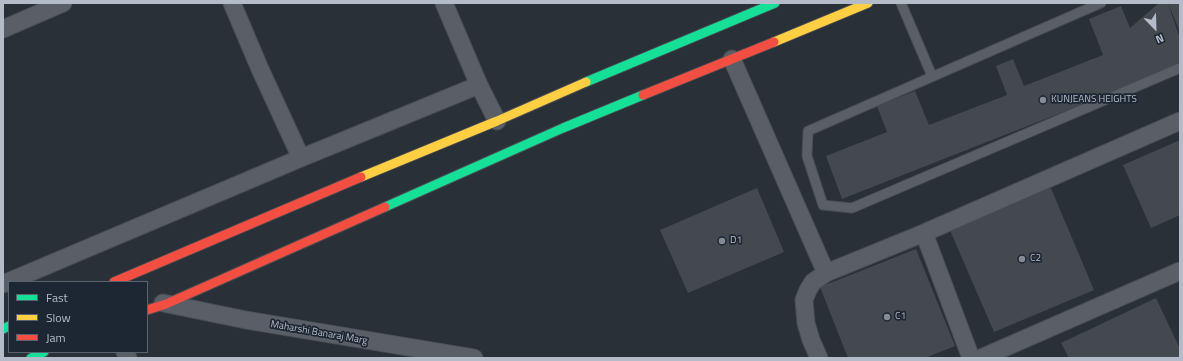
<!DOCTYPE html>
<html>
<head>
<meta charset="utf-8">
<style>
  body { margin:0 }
  #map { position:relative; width:1183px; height:361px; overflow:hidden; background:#2a3038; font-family:"Titillium Web",sans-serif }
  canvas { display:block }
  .frame { position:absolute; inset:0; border:4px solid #b4bcc9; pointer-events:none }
  .legend { position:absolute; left:8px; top:281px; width:140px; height:72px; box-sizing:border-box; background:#1d2633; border:1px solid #59626f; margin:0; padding:5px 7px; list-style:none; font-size:12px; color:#b4bcc9 }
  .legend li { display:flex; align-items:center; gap:8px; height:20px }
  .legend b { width:20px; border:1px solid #59626f }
  .north { position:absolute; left:1135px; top:8px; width:40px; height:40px; -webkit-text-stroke:3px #1d2633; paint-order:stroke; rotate:157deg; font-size:11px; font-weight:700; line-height:16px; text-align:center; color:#b4bcc9 }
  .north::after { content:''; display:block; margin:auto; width:14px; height:18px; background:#b4bcc9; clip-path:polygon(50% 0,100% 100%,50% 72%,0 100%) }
</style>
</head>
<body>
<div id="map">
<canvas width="1183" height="361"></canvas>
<div class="frame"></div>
<ul class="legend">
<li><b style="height:5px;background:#16e098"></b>Fast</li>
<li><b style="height:5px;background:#ffcf43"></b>Slow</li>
<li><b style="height:5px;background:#f24e42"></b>Jam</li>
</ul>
<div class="north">N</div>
</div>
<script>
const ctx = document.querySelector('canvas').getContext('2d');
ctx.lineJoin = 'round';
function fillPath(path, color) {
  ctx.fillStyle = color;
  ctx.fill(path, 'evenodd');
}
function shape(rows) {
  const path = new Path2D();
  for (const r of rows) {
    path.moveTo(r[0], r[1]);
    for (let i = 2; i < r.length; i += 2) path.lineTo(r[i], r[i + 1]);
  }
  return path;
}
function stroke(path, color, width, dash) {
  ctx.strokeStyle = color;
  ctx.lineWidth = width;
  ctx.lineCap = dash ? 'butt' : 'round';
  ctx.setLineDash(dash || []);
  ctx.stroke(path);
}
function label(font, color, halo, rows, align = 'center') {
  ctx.font = font + ' "Titillium Web",sans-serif';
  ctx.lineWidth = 3.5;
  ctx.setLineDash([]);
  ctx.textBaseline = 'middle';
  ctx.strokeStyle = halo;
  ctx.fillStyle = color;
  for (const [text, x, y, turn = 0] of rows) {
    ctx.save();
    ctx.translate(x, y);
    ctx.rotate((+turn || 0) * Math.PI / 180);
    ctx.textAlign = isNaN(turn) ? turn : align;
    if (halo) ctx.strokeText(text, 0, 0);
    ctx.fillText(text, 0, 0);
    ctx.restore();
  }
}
const building = shape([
  [1159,3,1168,3,1180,39,1180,66,842,199,826,156,887,132,877,106,915,91,929,125,1007,95,996,66,1013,59,1024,86,1103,55,1089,19,1121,6,1130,28],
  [1168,3,1180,3,1180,32],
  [1180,140,1180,215,1151,228,1123,165],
  [1050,186,1094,290,994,332,949,228],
  [757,188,784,252,688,293,660,230],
  [916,249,955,346,925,358,848,358,820,287],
  [1156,298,1180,349,1180,358,1069,358,1061,343]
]);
const lane = shape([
  [901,3,932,76],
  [1101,3,808,131,807,156,823,205,852,208,1180,68]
]);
const street = shape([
  [232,3,260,69,301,158],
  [444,3,479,85,497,121],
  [3,29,63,3],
  [732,59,826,273],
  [924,233,971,358],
  [3,284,301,158,479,85],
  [163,303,246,320,474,358],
  [125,352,128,358],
  [819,358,811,340,806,323,804,300,808,290,813,282,826,273,924,233,1180,121],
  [981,358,1180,271]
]);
const fast = shape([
  [586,82,775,3],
  [385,207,563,128,643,95],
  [3,329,9,326],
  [31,358,44,352]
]);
const slow = shape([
  [774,42,868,3],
  [361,177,497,121,586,82]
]);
const jam = shape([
  [643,95,774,42],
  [114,282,361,177],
  [147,310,166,304,385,207]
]);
const markers = [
  [1043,100,4,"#848b96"],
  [722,241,4,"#848b96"],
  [1022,259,4,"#848b96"],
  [887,317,4,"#848b96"]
];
const poiNames = [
  ["KUNJEANS HEIGHTS",1051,100],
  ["D1",730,241],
  ["C2",1030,259],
  ["C1",895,317]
];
const streetNames = [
  ["Maharshi Banaraj Marg",319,333,10]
];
fillPath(building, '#444950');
stroke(lane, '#484c53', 11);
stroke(street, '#484c53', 19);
stroke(fast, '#484c53', 11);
stroke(slow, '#484c53', 11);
stroke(jam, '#484c53', 11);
stroke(lane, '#5a5e66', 9);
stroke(street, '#5a5e66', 17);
stroke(fast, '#16e098', 9);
stroke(slow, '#ffcf43', 9);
stroke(jam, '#f24e42', 9);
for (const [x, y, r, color] of markers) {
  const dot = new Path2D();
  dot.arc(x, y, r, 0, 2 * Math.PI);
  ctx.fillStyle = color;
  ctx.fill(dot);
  stroke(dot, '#1d2633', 1.5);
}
label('10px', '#b4bcc9', '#1d2633', poiNames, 'left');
label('10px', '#b4bcc9', '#1d2633', streetNames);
</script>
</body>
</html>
